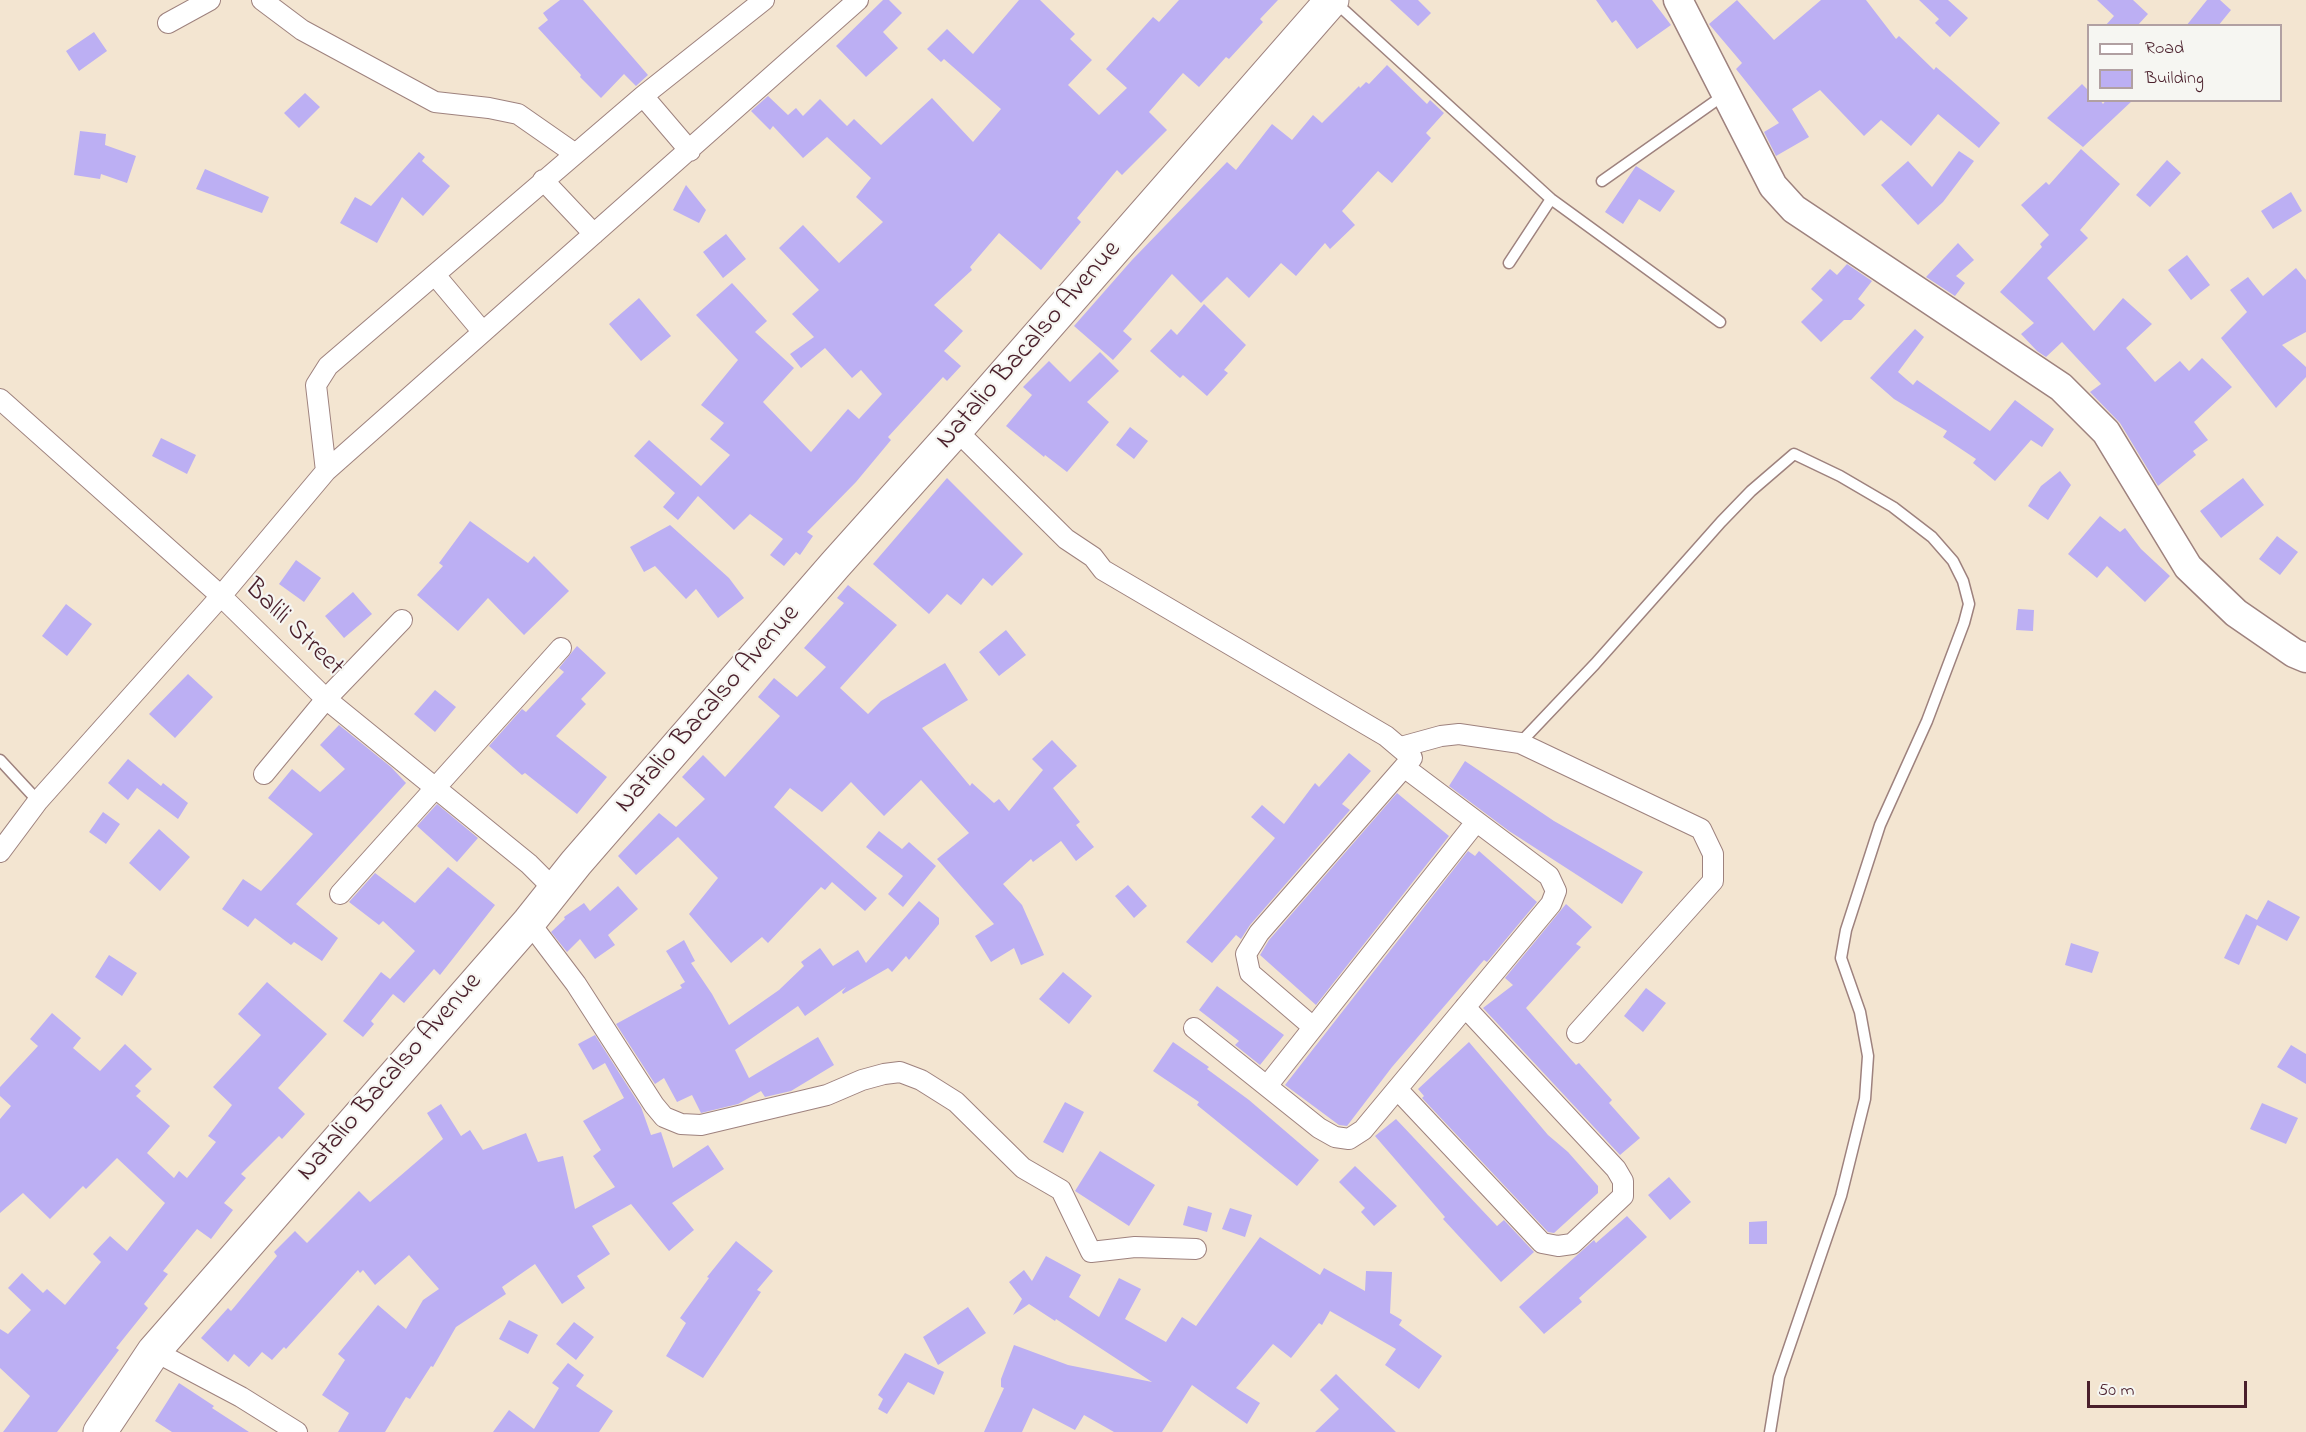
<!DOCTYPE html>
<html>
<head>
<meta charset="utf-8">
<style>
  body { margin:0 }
  #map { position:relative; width:2306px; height:1432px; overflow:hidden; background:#f3e5d1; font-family:"Indie Flower",sans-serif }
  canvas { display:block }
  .legend { position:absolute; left:2087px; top:24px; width:195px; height:78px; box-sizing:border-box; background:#f6f6f2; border:2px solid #b1a0a2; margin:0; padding:8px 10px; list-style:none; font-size:18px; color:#4a1f2b }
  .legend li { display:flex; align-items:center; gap:12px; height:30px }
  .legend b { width:30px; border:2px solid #b1a0a2 }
  .scale { position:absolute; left:2087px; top:1381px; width:160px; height:27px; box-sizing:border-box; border:3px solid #4a1f2b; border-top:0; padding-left:8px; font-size:18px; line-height:21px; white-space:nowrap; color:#4a1f2b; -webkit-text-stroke:4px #f6f6f2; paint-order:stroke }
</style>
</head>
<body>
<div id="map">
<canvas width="2306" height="1432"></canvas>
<ul class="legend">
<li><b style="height:8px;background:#fff"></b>Road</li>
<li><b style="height:16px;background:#bcaff3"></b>Building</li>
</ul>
<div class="scale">50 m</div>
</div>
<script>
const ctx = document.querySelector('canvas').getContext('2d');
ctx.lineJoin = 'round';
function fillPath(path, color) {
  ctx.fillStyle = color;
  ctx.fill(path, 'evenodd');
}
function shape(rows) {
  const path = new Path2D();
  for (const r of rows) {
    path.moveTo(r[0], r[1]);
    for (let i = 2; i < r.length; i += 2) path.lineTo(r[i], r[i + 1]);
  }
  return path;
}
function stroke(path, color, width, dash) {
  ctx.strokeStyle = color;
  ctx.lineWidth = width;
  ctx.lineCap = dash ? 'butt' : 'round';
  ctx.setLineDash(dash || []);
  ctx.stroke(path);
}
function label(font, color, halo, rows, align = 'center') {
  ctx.font = font + ' "Indie Flower",sans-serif';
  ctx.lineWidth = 4.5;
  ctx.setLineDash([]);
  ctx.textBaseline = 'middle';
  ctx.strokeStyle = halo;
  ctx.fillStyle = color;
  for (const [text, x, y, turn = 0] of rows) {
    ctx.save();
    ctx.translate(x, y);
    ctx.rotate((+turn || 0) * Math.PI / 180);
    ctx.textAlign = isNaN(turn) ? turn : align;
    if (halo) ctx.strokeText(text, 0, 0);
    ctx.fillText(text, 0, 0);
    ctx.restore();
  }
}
const building = shape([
  [560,0,583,0,648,75,636,86,624,74,601,98,580,77,581,75,538,28,548,20,543,13],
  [883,0,889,0,902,13,883,32,898,48,866,77,836,46],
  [1019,0,1040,0,1075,34,1070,39,1092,60,1068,85,1099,115,1127,88,1106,69,1153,17,1159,22,1179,0,1278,0,1260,19,1263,22,1229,59,1226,57,1199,87,1183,73,1149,112,1167,130,1122,175,1117,170,1077,218,1081,222,1041,270,999,233,970,267,972,270,934,305,963,331,944,351,961,366,947,381,943,377,888,437,891,440,856,482,807,532,813,536,800,555,796,552,784,566,770,555,783,539,750,514,734,530,698,496,678,520,663,507,675,493,634,456,649,440,701,486,730,455,710,439,724,423,701,405,738,360,696,315,732,283,767,321,755,332,794,368,763,402,811,452,848,409,859,419,882,394,861,370,852,378,825,348,801,368,790,354,814,337,792,314,819,290,779,248,803,225,839,263,883,222,856,197,871,178,827,137,803,158,773,126,770,130,751,111,768,96,788,115,796,108,803,116,820,99,847,126,854,119,881,145,932,98,973,142,1001,109,944,59,941,62,927,49,947,29,973,54],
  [1390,0,1418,0,1431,13,1418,26],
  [1596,0,1652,0,1671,25,1637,49,1616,20,1612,23],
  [1737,0,1774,40,1821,0,1866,0,1896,39,1899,36,1934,70,1936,67,1950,79,2000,123,1979,148,1938,114,1911,146,1881,120,1864,136,1820,90,1792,109,1809,137,1776,156,1764,132,1779,123,1736,69,1742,63,1709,24],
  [1919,0,1948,0,1968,18,1950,37,1935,23,1939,19],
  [2097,0,2133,0,2148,14,2137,26,2105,26,2114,16],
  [2207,0,2220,0,2231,10,2218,26,2186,26],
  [94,32,107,51,79,71,66,51],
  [1387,65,1427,104,1430,100,1444,113,1426,133,1431,138,1392,183,1378,171,1342,211,1355,225,1330,249,1325,243,1296,276,1281,263,1249,298,1227,277,1201,303,1172,274,1123,331,1132,339,1113,360,1074,326,1132,260,1227,162,1236,170,1272,124,1292,140,1313,115,1322,123,1359,86,1360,88,1366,82,1369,84],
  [2082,84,2088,90,2088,100,2100,100,2103,104,2106,100,2133,100,2083,147,2047,118],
  [305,93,320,107,299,128,284,113],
  [80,131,106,134,105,145,136,156,127,183,101,174,100,179,74,175],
  [2081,149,2120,184,2080,230,2088,238,2047,278,2094,331,2123,298,2152,324,2126,348,2155,382,2180,361,2189,371,2202,358,2232,387,2194,422,2208,440,2193,451,2196,455,2158,486,2120,423,2090,392,2101,384,2062,342,2046,357,2037,351,2021,334,2034,323,2000,292,2042,247,2040,244,2049,235,2021,205,2046,182,2049,185],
  [1959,151,1974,161,1943,202,1918,225,1881,185,1908,161,1932,187],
  [419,152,425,157,422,161,450,186,423,216,402,197,377,243,340,223,355,197,371,206],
  [2167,160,2181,173,2150,207,2136,195],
  [1636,166,1675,191,1660,212,1639,199,1623,224,1605,212],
  [205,169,269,197,262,213,196,189],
  [686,185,706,210,699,223,673,210],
  [2291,192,2302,211,2273,229,2261,211],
  [726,234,746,259,723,278,703,252],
  [1958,243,1974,260,1956,276,1965,283,1955,296,1926,277],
  [2187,255,2210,285,2191,300,2168,270],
  [1847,264,1872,281,1858,299,1865,305,1851,320,1844,320,1821,342,1801,322,1823,300,1811,289,1830,269,1837,275],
  [2296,268,2306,280,2306,332,2282,345,2306,367,2306,377,2276,408,2221,338,2247,312,2230,290,2248,277,2263,296],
  [639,298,671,336,641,361,609,324],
  [1204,304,1246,345,1224,370,1228,373,1207,396,1183,375,1180,378,1150,351,1171,329,1177,335],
  [1915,329,1924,337,1898,372,1913,385,1917,380,1990,431,2015,400,2054,429,2042,447,2031,440,1995,481,1973,463,1976,459,1943,437,1947,431,1894,399,1870,378],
  [1100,352,1119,371,1087,402,1109,422,1067,472,1045,455,1044,457,1006,426,1032,395,1023,387,1049,361,1070,382],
  [1130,427,1148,441,1134,459,1116,445],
  [161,438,196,455,187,474,152,456],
  [2060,471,2071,485,2048,520,2028,506,2041,486],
  [947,478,1023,554,992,586,983,578,961,605,947,594,929,614,873,564],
  [2243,478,2264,505,2221,538,2200,511],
  [2100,516,2120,532,2125,528,2141,549,2170,576,2145,602,2107,566,2097,578,2068,554],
  [470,521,528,563,534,556,569,591,524,635,488,598,458,631,417,595,443,566,439,563],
  [670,525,729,578,744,598,718,618,696,589,686,599,655,566,644,572,630,547],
  [2277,536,2298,552,2280,575,2259,559],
  [296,560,321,578,304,602,279,584],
  [848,585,897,625,840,688,868,714,881,701,945,663,968,700,922,728,970,786,972,783,994,803,999,799,1009,811,1043,770,1032,759,1052,740,1077,766,1053,788,1080,822,1076,825,1094,847,1076,861,1061,841,1033,862,1031,859,1003,884,1022,905,1044,955,1021,965,1014,948,991,962,975,936,994,924,937,859,969,833,921,780,884,816,851,782,822,812,790,788,774,807,877,898,865,911,832,882,825,890,821,887,768,943,762,937,731,963,689,914,718,878,678,837,636,875,618,856,659,813,676,827,705,799,682,777,703,755,725,777,780,716,758,697,774,678,797,697,826,667,804,648,844,603,837,598],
  [353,592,372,614,344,638,325,616],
  [66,604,92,624,67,656,42,636],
  [2018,609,2034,610,2033,631,2016,630],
  [1006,630,1026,655,999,676,979,652],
  [577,646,606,673,581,699,586,704,556,736,607,777,577,814,525,773,522,775,489,746,522,709,526,712,564,672,559,668],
  [188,674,213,697,175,738,149,714],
  [435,690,456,707,435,732,414,714],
  [339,725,391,767,406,783,296,904,338,938,322,961,294,942,291,945,255,918,248,927,222,909,243,879,261,891,313,834,268,798,292,769,320,792,345,769,320,745],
  [1349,753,1371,771,1342,804,1350,810,1250,925,1241,939,1236,935,1212,963,1186,942,1275,838,1251,817,1262,805,1284,824,1315,783,1319,787],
  [128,759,161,786,163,783,188,803,178,819,137,788,128,800,108,783],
  [1465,761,1554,821,1643,872,1622,904,1509,831,1449,786],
  [1397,793,1449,836,1316,1005,1260,955,1269,940],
  [437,804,478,838,457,862,417,826],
  [103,812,120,824,106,844,89,832],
  [159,829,190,857,160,891,129,863],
  [879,831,902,849,909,842,936,866,903,907,888,894,903,876,866,847],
  [1468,851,1475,856,1479,851,1537,902,1487,962,1484,960,1392,1067,1347,1126,1339,1125,1285,1085],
  [448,867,495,905,440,975,434,969,404,1003,393,994,371,1021,374,1024,363,1037,343,1021,381,972,390,979,415,951,383,921,379,925,349,902,375,873,415,903],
  [1128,885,1147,906,1134,918,1115,896],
  [618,886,638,909,608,935,615,945,595,959,580,939,567,952,551,932,565,919,564,917,584,903,590,911],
  [2268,900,2300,917,2287,941,2257,925,2239,965,2224,958,2246,914,2257,920],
  [919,901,939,918,939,924,909,960,906,956,892,972,888,968,843,994,842,992,846,987,805,1016,798,1006,735,1050,749,1078,818,1037,834,1065,791,1091,765,1097,761,1091,738,1104,701,1113,692,1095,677,1102,664,1078,655,1084,616,1024,682,988,680,985,685,982,666,951,684,940,695,961,691,963,712,994,729,1025,779,990,804,966,801,962,820,948,833,966,858,950,866,963],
  [1566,904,1592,927,1576,944,1581,947,1526,1008,1576,1065,1579,1063,1612,1100,1609,1103,1640,1138,1620,1155,1483,1008,1513,985,1505,978],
  [2071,943,2099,952,2092,973,2065,965],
  [109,955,137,973,122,996,95,977],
  [1063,972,1092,996,1069,1024,1039,999],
  [267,982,327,1034,278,1088,305,1114,282,1139,279,1136,241,1174,246,1178,224,1203,233,1210,211,1239,197,1229,163,1271,168,1274,144,1304,148,1308,116,1348,119,1350,57,1432,3,1432,30,1396,0,1368,0,1329,8,1334,31,1310,8,1288,22,1273,43,1293,47,1289,65,1305,101,1262,93,1254,110,1236,127,1251,165,1203,117,1158,86,1189,83,1186,50,1219,23,1193,0,1213,0,1119,11,1106,0,1096,0,1087,38,1046,30,1039,52,1013,81,1038,73,1048,100,1071,125,1044,152,1069,135,1086,141,1091,136,1096,170,1126,147,1153,174,1178,179,1171,187,1178,216,1142,208,1136,232,1105,213,1087,261,1035,238,1014],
  [1217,986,1284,1035,1260,1065,1235,1045,1239,1041,1199,1010],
  [1646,988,1666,1003,1643,1032,1624,1016],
  [595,1035,641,1107,651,1135,661,1132,673,1168,708,1145,724,1169,672,1203,694,1230,669,1251,631,1204,592,1226,610,1254,577,1276,585,1288,562,1304,535,1264,502,1287,506,1294,456,1327,433,1367,431,1366,410,1399,406,1397,385,1432,338,1432,349,1413,322,1395,345,1360,338,1354,378,1305,406,1329,423,1300,439,1289,409,1255,375,1285,363,1270,360,1273,358,1270,286,1349,284,1347,272,1360,262,1352,249,1367,234,1354,228,1362,201,1338,228,1308,231,1311,277,1256,274,1252,295,1231,307,1243,359,1191,370,1202,443,1139,427,1113,441,1104,461,1136,470,1130,483,1150,526,1133,538,1162,563,1156,575,1209,615,1187,593,1156,601,1150,583,1121,624,1098,605,1063,593,1070,578,1044],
  [1173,1042,1209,1067,1207,1069,1249,1100,1319,1160,1297,1186,1197,1105,1199,1102,1153,1071],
  [1469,1042,1548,1135,1568,1152,1598,1186,1598,1193,1554,1233,1548,1232,1422,1098,1424,1096,1418,1089],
  [2291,1045,2306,1054,2306,1084,2277,1067],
  [1065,1102,1084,1112,1063,1153,1043,1142],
  [2262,1103,2298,1118,2286,1144,2250,1129],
  [1396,1119,1497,1226,1504,1220,1534,1252,1501,1282,1443,1219,1445,1217,1375,1136],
  [1100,1151,1155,1185,1129,1226,1075,1191],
  [1355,1166,1397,1206,1374,1226,1361,1212,1365,1208,1339,1182],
  [1669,1177,1691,1202,1670,1220,1648,1195],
  [1188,1206,1212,1213,1207,1232,1183,1225],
  [1230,1208,1252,1215,1245,1237,1222,1229],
  [1627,1216,1647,1237,1579,1298,1582,1302,1544,1334,1519,1307,1594,1240,1596,1243],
  [1767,1221,1767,1244,1749,1244,1749,1222],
  [1260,1237,1320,1275,1324,1268,1365,1291,1366,1271,1392,1272,1390,1313,1402,1320,1399,1325,1442,1356,1419,1389,1385,1365,1396,1349,1330,1311,1322,1325,1319,1323,1291,1358,1273,1344,1236,1388,1260,1403,1247,1424,1192,1385,1162,1432,1114,1432,1084,1415,1075,1430,1033,1408,1022,1432,984,1432,1004,1388,1001,1387,1001,1379,1014,1345,1068,1365,1152,1382,1056,1319,1055,1321,1029,1304,1013,1315,1022,1299,1009,1282,1024,1270,1032,1281,1046,1256,1081,1275,1069,1297,1099,1317,1119,1278,1141,1289,1125,1319,1166,1342,1182,1317,1196,1326],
  [736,1241,773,1271,757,1290,761,1292,703,1378,666,1356,686,1323,680,1318,709,1278,707,1277],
  [968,1307,986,1333,938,1365,923,1337],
  [509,1320,538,1335,528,1354,499,1339],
  [574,1322,594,1337,576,1360,556,1344],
  [905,1353,944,1372,934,1395,908,1382,887,1414,878,1409,883,1399,878,1395],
  [568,1363,584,1375,576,1386,613,1411,599,1432,493,1432,509,1410,534,1429,559,1388,552,1383],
  [1336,1374,1396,1432,1315,1432,1339,1409,1320,1390],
  [179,1383,214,1406,212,1408,249,1432,172,1432,155,1421]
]);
const lane = shape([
  [1334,1,1551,199,1720,322],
  [1602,181,1724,95],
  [1509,263,1551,199],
  [1520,743,1595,664,1721,522,1751,491,1794,454,1840,476,1893,507,1932,537,1953,561,1963,581,1969,604,1964,623,1927,721,1880,825,1846,930,1841,958,1860,1012,1868,1056,1865,1099,1841,1196,1779,1377,1770,1432],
  [0,760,38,801]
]);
const street = shape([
  [262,0,302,30,435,102,489,108,518,114,574,153],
  [168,23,210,0],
  [690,151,643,96,764,0],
  [543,180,594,234],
  [435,275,482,331],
  [0,399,221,596,326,699,529,864,554,889],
  [956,430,1066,539,1093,557,1103,570,1386,736,1412,758,1259,933,1246,954,1250,973,1313,1027],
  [326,471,316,385,328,366,643,96],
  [1401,747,1441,736,1459,734,1520,743,1701,829,1713,854,1713,881,1577,1033],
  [264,774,326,699,402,620],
  [0,852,38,801,221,596,326,471,858,0],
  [340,894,561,648],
  [529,922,576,984,654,1105,664,1117,681,1124,701,1125,827,1095,862,1080,884,1074,900,1072,921,1080,956,1102,1023,1168,1061,1190,1091,1252,1135,1247,1196,1249],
  [1194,1028,1319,1128,1335,1137,1349,1139,1363,1130,1551,904,1556,891,1549,876,1404,767],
  [1267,1086,1476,822],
  [1397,1089,1542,1243,1558,1246,1572,1244,1623,1196,1623,1181,1616,1169,1465,1007],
  [154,1351,241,1397,297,1432]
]);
const secondary = shape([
  [1678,0,1773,186,1794,209,2061,387,2106,432,2188,567,2236,613,2294,653,2306,658]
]);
const highway = shape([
  [100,1432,154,1351,529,922,576,863,835,565,956,430,1332,0]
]);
const streetNames = [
  ["Natalio Bacalso Avenue",1030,346,-49],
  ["Balili Street",293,629,44],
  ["Natalio Bacalso Avenue",709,710,-49],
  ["Natalio Bacalso Avenue",391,1078,-49]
];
fillPath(building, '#bcaff3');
stroke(lane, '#9e827e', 13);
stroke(street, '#9e827e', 22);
stroke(secondary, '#9e827e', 31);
stroke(highway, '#9e827e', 35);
stroke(lane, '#fff', 10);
stroke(street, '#fff', 20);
stroke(secondary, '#fff', 28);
stroke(highway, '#fff', 33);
label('27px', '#4a1f2b', '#f6f6f2', streetNames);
</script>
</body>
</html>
